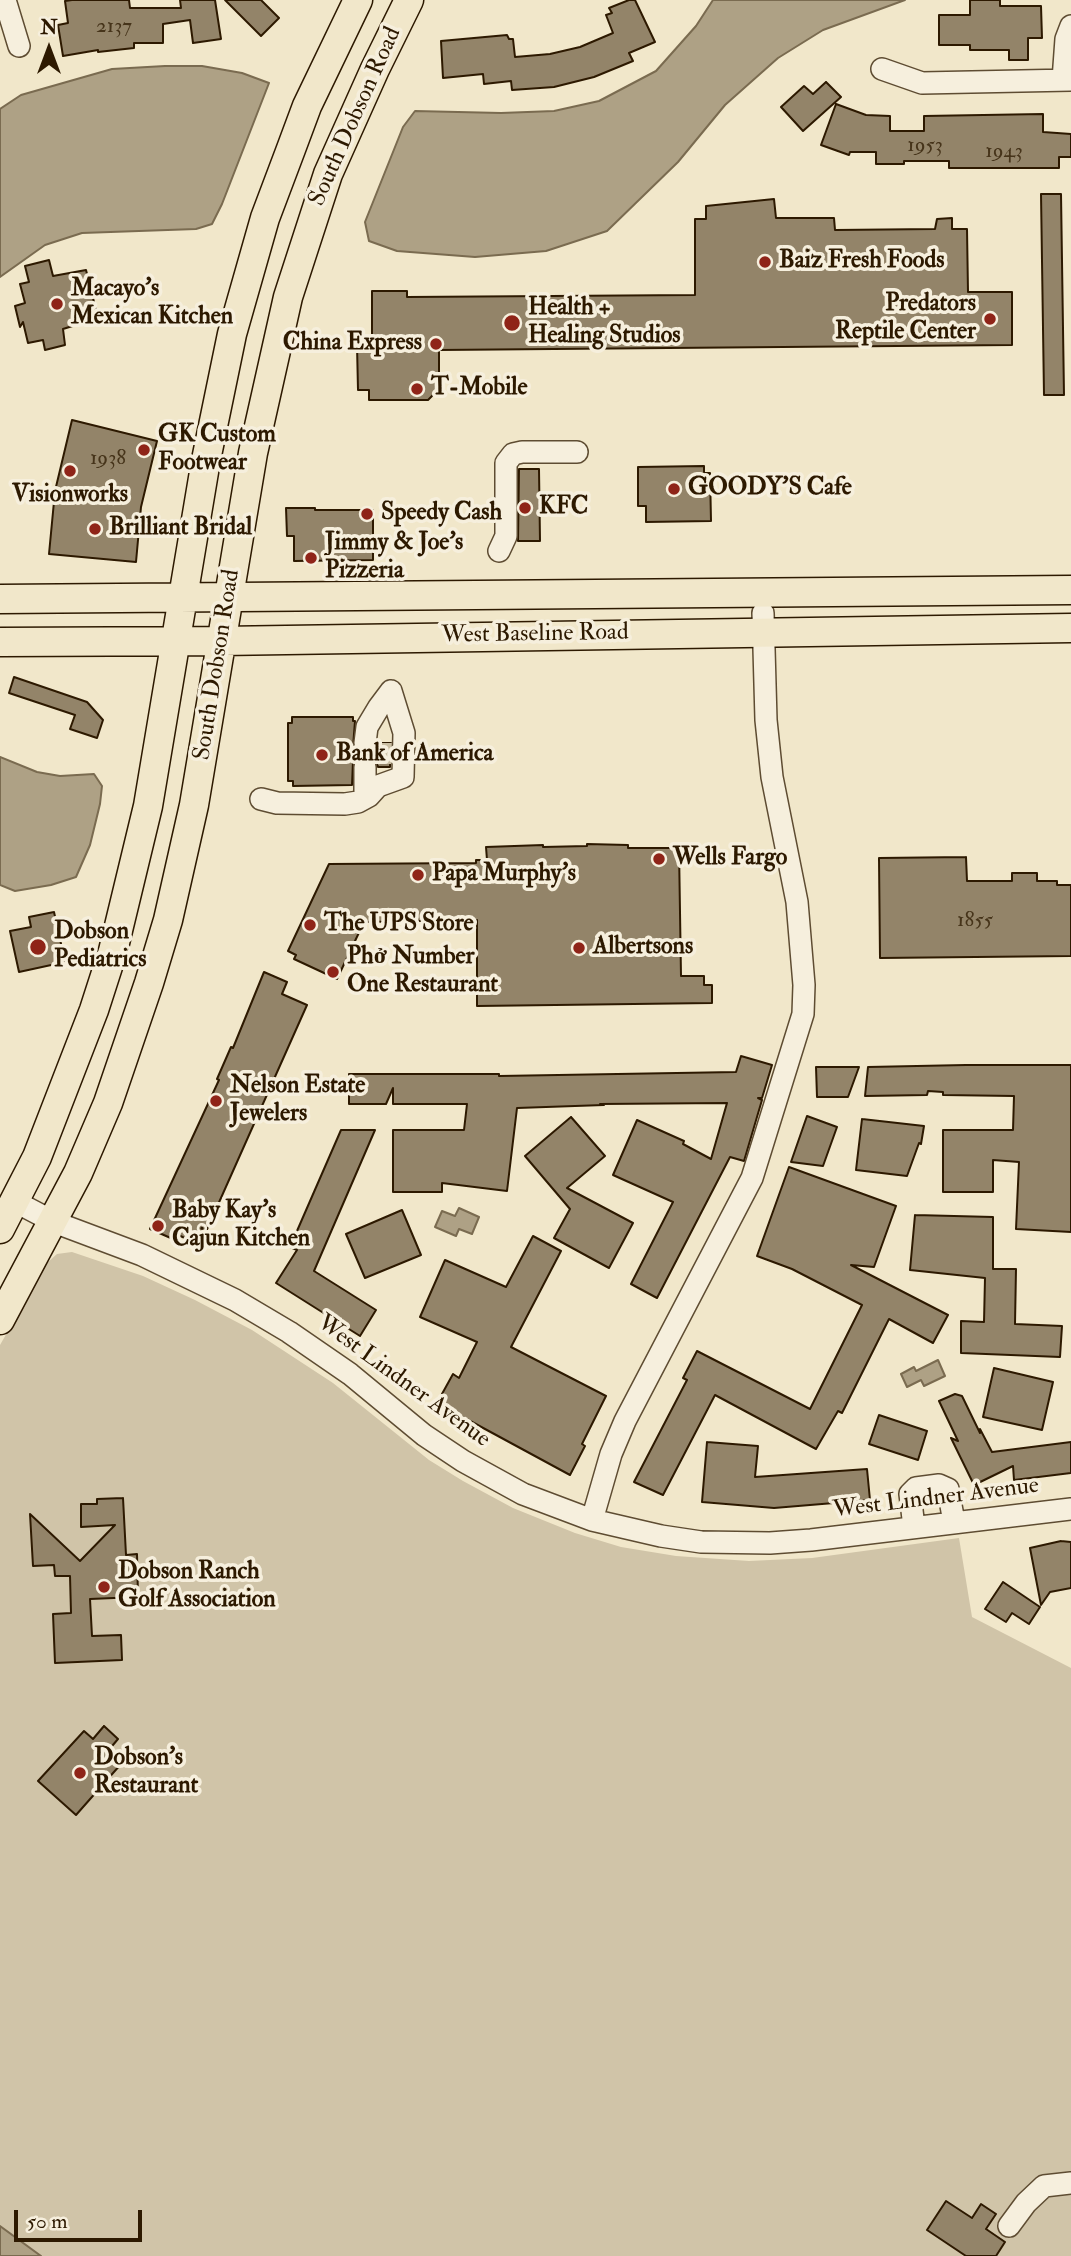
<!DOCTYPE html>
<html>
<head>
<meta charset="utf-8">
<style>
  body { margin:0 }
  #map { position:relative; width:1071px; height:2256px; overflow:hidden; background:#f1e7ca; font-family:"IM FELL Double Pica",serif }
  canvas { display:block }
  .north { position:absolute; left:14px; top:14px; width:70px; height:70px; -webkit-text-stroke:5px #f6efdd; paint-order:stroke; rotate:0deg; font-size:19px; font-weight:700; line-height:28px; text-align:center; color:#2d1900 }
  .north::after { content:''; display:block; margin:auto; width:24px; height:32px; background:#2d1900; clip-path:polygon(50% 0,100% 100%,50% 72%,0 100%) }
  .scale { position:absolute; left:14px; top:2210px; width:128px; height:32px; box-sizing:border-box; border:4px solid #2d1900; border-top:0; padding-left:9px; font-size:21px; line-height:24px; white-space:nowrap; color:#2d1900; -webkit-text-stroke:5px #f6efdd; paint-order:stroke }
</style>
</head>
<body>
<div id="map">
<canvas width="1071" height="2256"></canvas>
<div class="north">N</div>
<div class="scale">50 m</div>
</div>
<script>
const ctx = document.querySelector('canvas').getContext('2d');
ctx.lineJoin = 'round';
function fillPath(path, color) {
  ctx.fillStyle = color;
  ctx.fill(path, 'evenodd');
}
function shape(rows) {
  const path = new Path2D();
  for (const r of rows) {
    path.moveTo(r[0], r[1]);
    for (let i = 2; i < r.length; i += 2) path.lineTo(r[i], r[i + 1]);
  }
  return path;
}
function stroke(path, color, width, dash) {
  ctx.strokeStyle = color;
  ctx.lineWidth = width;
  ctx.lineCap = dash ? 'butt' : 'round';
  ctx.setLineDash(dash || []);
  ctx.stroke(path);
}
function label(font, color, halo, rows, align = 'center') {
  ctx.font = font + ' "IM FELL Double Pica",serif';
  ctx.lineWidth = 7;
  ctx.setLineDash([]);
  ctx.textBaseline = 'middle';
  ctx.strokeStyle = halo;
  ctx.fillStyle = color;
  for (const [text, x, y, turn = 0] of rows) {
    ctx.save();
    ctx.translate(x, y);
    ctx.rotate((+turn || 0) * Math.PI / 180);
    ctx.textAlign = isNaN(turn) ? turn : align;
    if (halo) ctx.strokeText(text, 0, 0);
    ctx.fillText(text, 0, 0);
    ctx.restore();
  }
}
const green = shape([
  [72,1252,143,1276,195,1300,252,1330,333,1383,429,1460,463,1481,513,1508,575,1533,621,1547,676,1556,749,1561,812,1558,959,1538,972,1617,1071,1668,1071,2256,41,2256,0,2226,0,1345,47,1263,57,1254]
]);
const water = shape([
  [713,0,905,0,823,30,778,58,725,105,678,162,607,231,546,251,475,257,397,251,369,241,365,222,403,127,415,111,501,113,554,111,599,101,656,71,696,26,713,0],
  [165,66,202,66,242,73,269,83,222,204,212,224,196,229,82,233,45,245,0,277,0,109,21,95,112,69,165,66],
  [0,757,37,772,60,776,94,774,102,786,100,804,90,845,76,877,51,885,15,891,0,885,0,757],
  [459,1208,479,1217,472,1234,459,1229,456,1236,435,1227,442,1211,455,1216,459,1208],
  [938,1360,945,1376,924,1386,921,1380,907,1387,901,1374,914,1367,916,1371,938,1360],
  [0,2226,41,2256,0,2256,0,2226]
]);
const building = shape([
  [72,0,129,0,130,8,181,8,180,0,215,0,221,39,193,43,190,20,163,24,163,43,134,43,134,48,98,52,98,50,63,56,58,25,68,23,65,1,72,0],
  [225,0,261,0,279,18,261,36,225,0],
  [629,0,635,0,655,42,629,53,633,61,594,77,554,87,512,90,511,81,484,84,483,74,443,78,441,41,507,35,509,39,513,39,515,57,550,54,580,47,613,33,606,15,612,13,609,8,629,0],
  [970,0,1000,0,1000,6,1041,6,1042,38,1028,38,1028,60,1009,60,1009,50,970,50,970,45,939,45,939,15,970,15,970,0],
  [826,82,841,97,803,131,781,107,804,86,813,94,826,82],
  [836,104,866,115,890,116,890,131,924,131,924,116,1043,114,1043,132,1071,134,1071,157,1059,157,1059,168,949,168,949,161,904,161,904,164,876,164,876,152,850,152,849,155,821,145,836,104],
  [1041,194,1061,194,1064,395,1044,395,1041,194],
  [774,199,776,218,834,218,835,230,935,229,937,219,952,218,952,229,967,229,968,292,1012,292,1012,345,439,350,439,389,428,400,369,400,369,390,358,390,357,345,372,343,372,291,407,291,407,297,695,295,695,219,706,219,706,206,774,199],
  [49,260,53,276,86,270,98,318,63,329,65,345,45,350,43,340,28,343,23,322,20,327,15,306,25,303,20,284,29,282,25,266,49,260],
  [72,420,157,441,141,507,136,562,49,554,55,491,72,420],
  [704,466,704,473,710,473,711,521,646,522,646,506,638,506,638,467,704,466],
  [519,469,539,469,540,541,518,541,519,469],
  [286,508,315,508,315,510,373,510,373,560,294,561,294,536,287,536,286,508],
  [14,677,87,702,103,720,97,738,70,729,75,715,9,693,14,677],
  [292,717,353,717,353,721,355,721,353,747,361,755,353,761,352,785,293,786,293,781,288,781,288,723,292,723,292,717],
  [378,743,391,743,390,767,378,767,376,760,370,755,376,750,378,743],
  [587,844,628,845,628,848,679,848,681,976,704,976,704,985,712,985,712,1003,477,1006,477,920,364,922,337,979,294,959,296,955,288,951,329,864,476,863,476,860,487,860,486,847,543,845,543,847,587,846,587,844],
  [966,857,967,881,1012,881,1012,873,1037,873,1037,881,1057,881,1057,885,1071,885,1071,956,880,958,879,858,966,857],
  [54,912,65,962,19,972,10,931,31,927,29,917,54,912],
  [264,972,287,982,282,994,307,1005,200,1245,176,1234,173,1239,150,1229,219,1080,217,1079,231,1047,233,1048,264,972],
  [741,1056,772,1065,762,1098,758,1098,762,1100,744,1161,730,1157,657,1298,631,1284,673,1202,613,1175,637,1120,684,1141,683,1144,711,1159,727,1103,600,1104,604,1105,517,1108,507,1191,442,1183,442,1192,393,1192,393,1130,464,1130,467,1104,393,1104,393,1088,386,1104,349,1104,349,1074,499,1074,499,1076,736,1072,741,1056],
  [966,1065,1071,1065,1071,1232,1016,1229,1019,1162,993,1160,993,1192,943,1192,943,1130,1013,1130,1014,1096,943,1095,943,1092,928,1091,927,1095,865,1096,868,1067,966,1065],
  [816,1067,859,1067,848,1097,817,1097,816,1067],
  [807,1116,837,1127,823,1166,791,1162,807,1116],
  [571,1117,605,1156,567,1188,633,1223,609,1268,554,1238,570,1209,525,1156,571,1117],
  [862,1119,924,1126,921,1144,919,1143,907,1176,856,1170,862,1119],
  [341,1130,375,1130,314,1271,376,1310,360,1336,276,1283,297,1250,290,1247,341,1130],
  [789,1167,896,1206,874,1267,851,1265,948,1315,933,1343,889,1319,842,1413,838,1411,816,1449,715,1395,663,1495,634,1482,687,1380,683,1378,697,1351,810,1409,862,1305,792,1269,757,1256,789,1167],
  [402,1210,421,1255,365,1278,346,1234,402,1210],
  [915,1215,993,1217,993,1269,1016,1269,1015,1324,1062,1326,1060,1357,961,1353,961,1321,984,1322,985,1278,910,1270,915,1215],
  [533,1236,561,1251,511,1347,606,1396,582,1444,585,1446,570,1475,437,1403,453,1374,459,1378,477,1342,420,1317,445,1260,506,1287,533,1236],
  [994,1368,1053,1382,1042,1430,983,1417,994,1368],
  [955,1394,962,1396,980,1433,980,1429,992,1452,1071,1442,1071,1473,1014,1480,1013,1466,974,1485,951,1438,958,1441,939,1401,955,1394],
  [879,1415,927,1431,918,1460,869,1444,879,1415],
  [707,1442,758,1446,755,1477,867,1469,870,1500,774,1508,702,1502,707,1442],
  [123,1498,126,1555,137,1554,138,1597,90,1599,92,1636,121,1635,122,1660,55,1663,53,1614,71,1613,70,1576,55,1576,54,1565,33,1566,30,1514,80,1561,115,1525,81,1527,81,1504,97,1504,97,1499,123,1498],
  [1061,1541,1071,1542,1071,1588,1050,1592,1041,1605,1030,1548,1061,1541],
  [1003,1582,1040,1607,1029,1624,1012,1613,1006,1622,985,1609,1003,1582],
  [104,1726,118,1739,107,1752,121,1764,76,1815,38,1781,84,1731,93,1739,104,1726],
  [946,2201,972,2218,981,2204,996,2214,986,2229,1005,2242,996,2256,966,2256,927,2230,946,2201]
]);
const minorTunnel = shape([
  [389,743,389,767]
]);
const minor = shape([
  [5,0,19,46],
  [882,69,922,83,1071,80],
  [1063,80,1066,39,1071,26],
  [499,551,506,536,506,463,513,454,522,452,577,452],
  [365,743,367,727,379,707,391,691],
  [365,767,365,798],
  [261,799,277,803,345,804,358,802,369,796,378,786,403,777,404,733,391,691],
  [14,1201,54,1222,142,1255,235,1300,289,1332,350,1374,424,1435,463,1461,523,1494,592,1520,661,1536,701,1542,770,1543,811,1540,1071,1509],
  [592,1520,611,1454,625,1421,752,1178,803,1014,804,985,797,902,772,777,766,720,763,613],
  [914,1527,910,1494,916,1488,939,1485,948,1489,954,1522],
  [1009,2226,1026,2203,1044,2186,1071,2183]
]);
const major = shape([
  [0,599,1071,590],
  [0,642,221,641,1071,628],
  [0,1229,37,1157,94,1010,113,951,148,806,206,460,232,334,265,218,291,149,307,106,358,0],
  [0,1320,78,1173,108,1103,149,983,168,920,194,805,253,453,288,297,328,174,375,69,409,0]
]);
const markers = [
  [765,262,7,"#8f2418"],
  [57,304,7,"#8f2418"],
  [990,319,7,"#8f2418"],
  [512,323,9,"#8f2418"],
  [436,344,7,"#8f2418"],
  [417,389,7,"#8f2418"],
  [144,450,7,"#8f2418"],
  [70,471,7,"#8f2418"],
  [674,489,7,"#8f2418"],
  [525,508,7,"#8f2418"],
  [367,514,7,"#8f2418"],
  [95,529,7,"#8f2418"],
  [311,558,7,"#8f2418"],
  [322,755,7,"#8f2418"],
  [659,859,7,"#8f2418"],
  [418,875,7,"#8f2418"],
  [310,925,7,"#8f2418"],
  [38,947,9,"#8f2418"],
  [579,948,7,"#8f2418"],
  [333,972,7,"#8f2418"],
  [216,1101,7,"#8f2418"],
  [158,1226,7,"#8f2418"],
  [104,1587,7,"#8f2418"],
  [80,1773,7,"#8f2418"]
];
const numberNames = [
  ["2137",114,27],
  ["1953",925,146],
  ["1943",1004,152],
  ["1938",108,459],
  ["1855",975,921]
];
const streetNames = [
  ["South Dobson Road",356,117,-66],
  ["West Baseline Road",535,635,-1],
  ["South Dobson Road",218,665,-81],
  ["West Lindner Avenue",403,1382,36],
  ["West Lindner Avenue",936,1499,-7]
];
const poiNames = [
  ["Baiz Fresh Foods",779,262],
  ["Macayo's",71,290],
  ["Mexican Kitchen",71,318],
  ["Predators",976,305,"right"],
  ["Reptile Center",976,333,"right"],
  ["Health +",528,309],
  ["Healing Studios",528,337],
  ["China Express",422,344,"right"],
  ["T-Mobile",431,389],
  ["GK Custom",158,436],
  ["Footwear",158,464],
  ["GOODY’S Cafe",688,489],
  ["Visionworks",70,496,"center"],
  ["KFC",539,508],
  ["Speedy Cash",381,514],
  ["Brilliant Bridal",109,529],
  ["Jimmy & Joe's",325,544],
  ["Pizzeria",325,572],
  ["Bank of America",336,755],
  ["Wells Fargo",673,859],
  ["Papa Murphy's",432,875],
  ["The UPS Store",324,925],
  ["Dobson",54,933],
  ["Pediatrics",54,961],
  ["Albertsons",593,948],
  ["Phở Number",347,958],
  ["One Restaurant",347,986],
  ["Nelson Estate",230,1087],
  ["Jewelers",230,1115],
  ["Baby Kay's",172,1212],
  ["Cajun Kitchen",172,1240],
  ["Dobson Ranch",118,1573],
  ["Golf Association",118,1601],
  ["Dobson's",94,1759],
  ["Restaurant",94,1787]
];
fillPath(green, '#d0c4a8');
fillPath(water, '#aea185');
stroke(water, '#7a6b50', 2);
fillPath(building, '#938469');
stroke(building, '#2d1900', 2);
stroke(minorTunnel, '#cabea2', 21, [21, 10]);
stroke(minor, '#5e4c32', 24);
stroke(major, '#2d1900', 31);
stroke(minor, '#f6efdd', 21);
stroke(major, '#f1e7ca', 28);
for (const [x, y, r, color] of markers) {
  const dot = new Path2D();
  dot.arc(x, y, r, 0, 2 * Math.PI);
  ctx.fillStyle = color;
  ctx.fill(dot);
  stroke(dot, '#f6efdd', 2.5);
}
label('21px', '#46341a', null, numberNames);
label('24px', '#2d1900', '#f6efdd', streetNames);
label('bold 24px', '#2d1900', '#f6efdd', poiNames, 'left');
</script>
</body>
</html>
